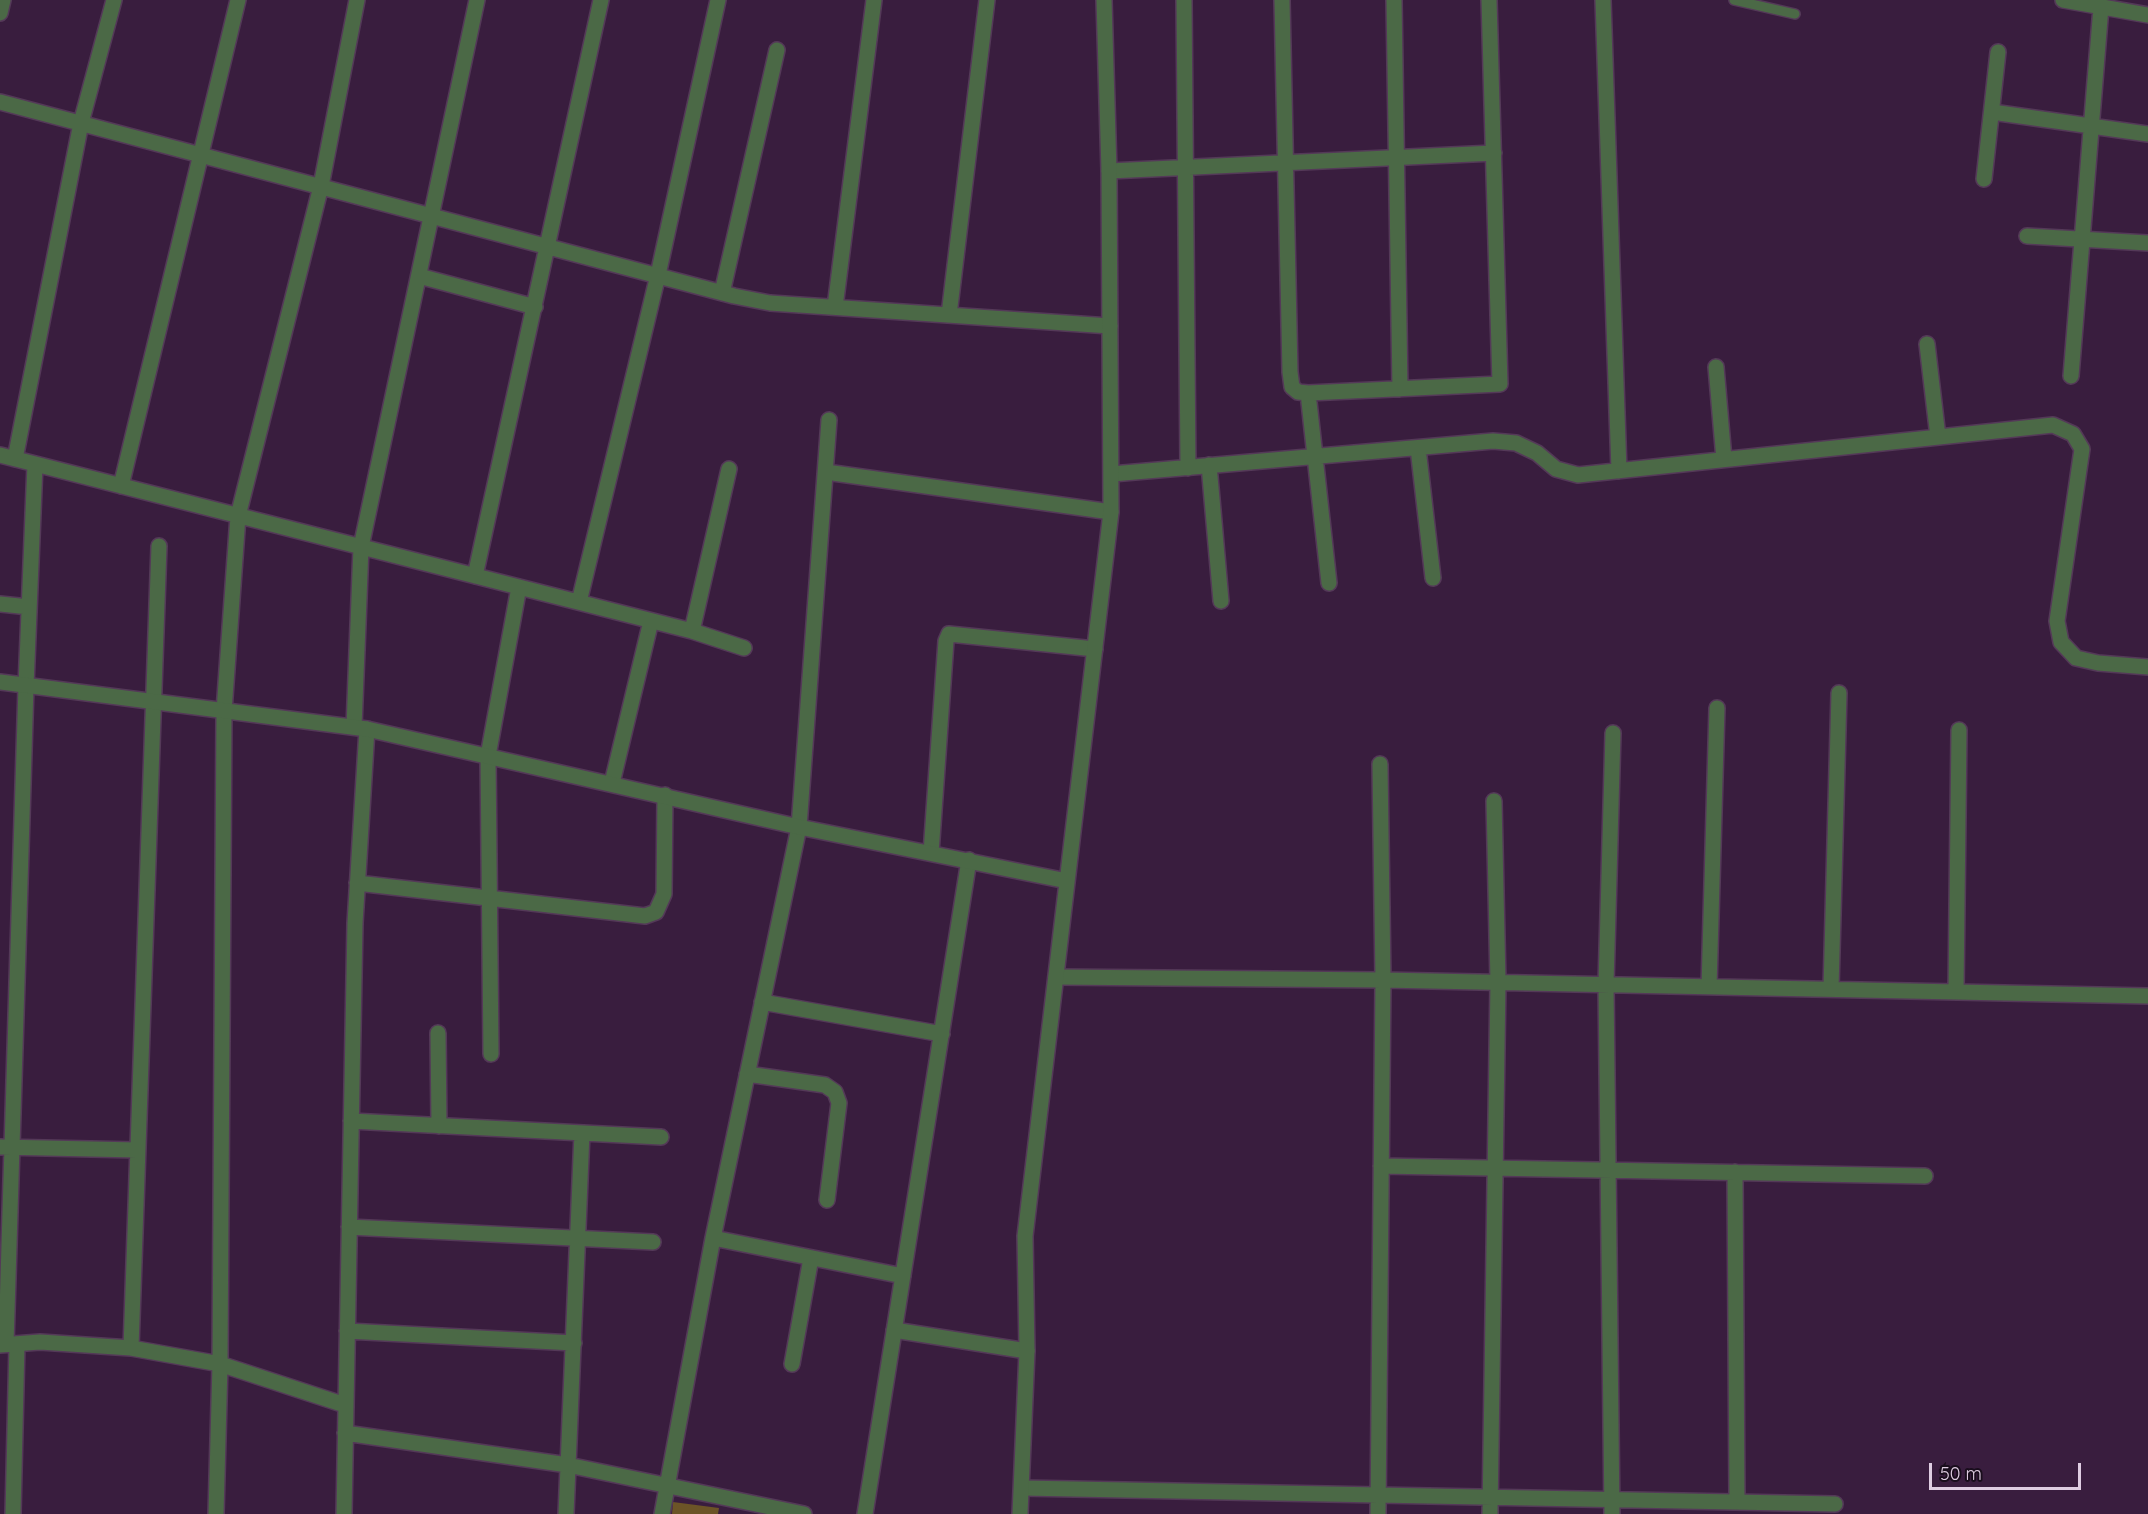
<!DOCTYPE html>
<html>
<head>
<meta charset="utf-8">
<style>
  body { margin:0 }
  #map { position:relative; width:2148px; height:1514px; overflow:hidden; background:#391d3e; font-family:Quicksand,sans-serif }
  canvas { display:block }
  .scale { position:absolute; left:1929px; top:1463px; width:152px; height:27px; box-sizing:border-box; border:3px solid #dfcde2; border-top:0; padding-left:8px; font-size:18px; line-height:21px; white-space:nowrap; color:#dfcde2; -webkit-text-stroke:4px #190d1c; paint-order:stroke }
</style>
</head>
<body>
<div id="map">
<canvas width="2148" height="1514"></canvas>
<div class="scale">50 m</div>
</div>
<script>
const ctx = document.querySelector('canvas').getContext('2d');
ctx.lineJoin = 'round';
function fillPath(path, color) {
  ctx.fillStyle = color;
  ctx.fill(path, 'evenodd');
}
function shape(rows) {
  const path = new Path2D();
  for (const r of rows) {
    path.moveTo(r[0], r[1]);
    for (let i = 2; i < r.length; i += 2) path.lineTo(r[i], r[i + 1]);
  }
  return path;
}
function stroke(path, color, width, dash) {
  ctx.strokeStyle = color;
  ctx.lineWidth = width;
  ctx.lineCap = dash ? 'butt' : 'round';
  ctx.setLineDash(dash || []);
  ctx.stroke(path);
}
const building = shape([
  [673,1502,719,1508,718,1514,672,1514]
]);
const service = shape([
  [1734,0,1795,14]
]);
const minor = shape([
  [1184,0,1188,468],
  [1282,0,1290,372,1292,387,1298,392,1308,393,1500,384,1489,0],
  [1394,0,1400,389],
  [1603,0,1619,471],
  [2063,0,2148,15],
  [0,13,3,0],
  [0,102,734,296,770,303,1110,326],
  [1992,112,2148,134],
  [1109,171,1494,153],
  [1984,179,1998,52],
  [2027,236,2148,243],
  [419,276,535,307],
  [722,293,777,50],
  [835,307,874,0],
  [949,315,987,0],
  [1927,344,1938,437],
  [1716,367,1724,459],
  [2071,376,2101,7],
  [1308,393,1329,583],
  [1418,448,1433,578],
  [0,455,692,631,744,648],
  [15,459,81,123,114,0],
  [1209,465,1221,601],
  [826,472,1111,512],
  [1112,474,1493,441,1516,443,1537,453,1556,469,1578,475,2053,425,2073,434,2082,449,2057,621,2061,642,2076,658,2098,663,2148,667],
  [121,486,238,0],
  [475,576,601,0],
  [579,602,658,275,718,0],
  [0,604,29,607],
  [692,631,729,469],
  [354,727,361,547,477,0],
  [612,783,651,621],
  [931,853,946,641,949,634,1095,649],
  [357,883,645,916,656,912,664,894,665,795],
  [1056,977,1383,980,2148,996],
  [1709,987,1717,708],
  [1831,989,1839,693],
  [1956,992,1959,730],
  [762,1002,942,1034],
  [438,1033,439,1126],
  [491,1054,488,756,519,587],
  [747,1074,825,1085,835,1092,839,1103,827,1200],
  [351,1121,661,1137],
  [0,1147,137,1150],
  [1381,1166,1925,1176],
  [1735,1172,1737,1502],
  [349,1227,653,1242],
  [713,1238,903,1276],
  [894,1330,1027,1351],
  [347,1331,574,1343],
  [6,1344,26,686,35,464],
  [0,1345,40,1342,131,1348,220,1364,345,1405],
  [131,1348,159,546],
  [792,1364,811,1258],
  [345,1433,568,1465,804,1514],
  [1023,1488,1835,1504],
  [13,1514,17,1344],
  [216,1514,220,1364,224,711,238,516,321,186,357,0],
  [344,1514,355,923,367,729],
  [566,1514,582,1133],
  [662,1514,713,1238,799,827,829,420],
  [865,1514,969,860],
  [1378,1514,1383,980,1380,764],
  [1490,1514,1498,982,1494,801],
  [1612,1514,1606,984,1613,733]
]);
const tertiary = shape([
  [0,682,367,729,799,827,1067,881],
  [1020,1514,1027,1351,1025,1236,1111,512,1109,171,1104,0]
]);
fillPath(building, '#6c5427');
stroke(service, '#543958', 12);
stroke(minor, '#543958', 18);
stroke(tertiary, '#543958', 18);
stroke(service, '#4b6946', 9);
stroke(minor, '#4b6946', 15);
stroke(tertiary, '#4b6946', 15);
</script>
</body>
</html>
